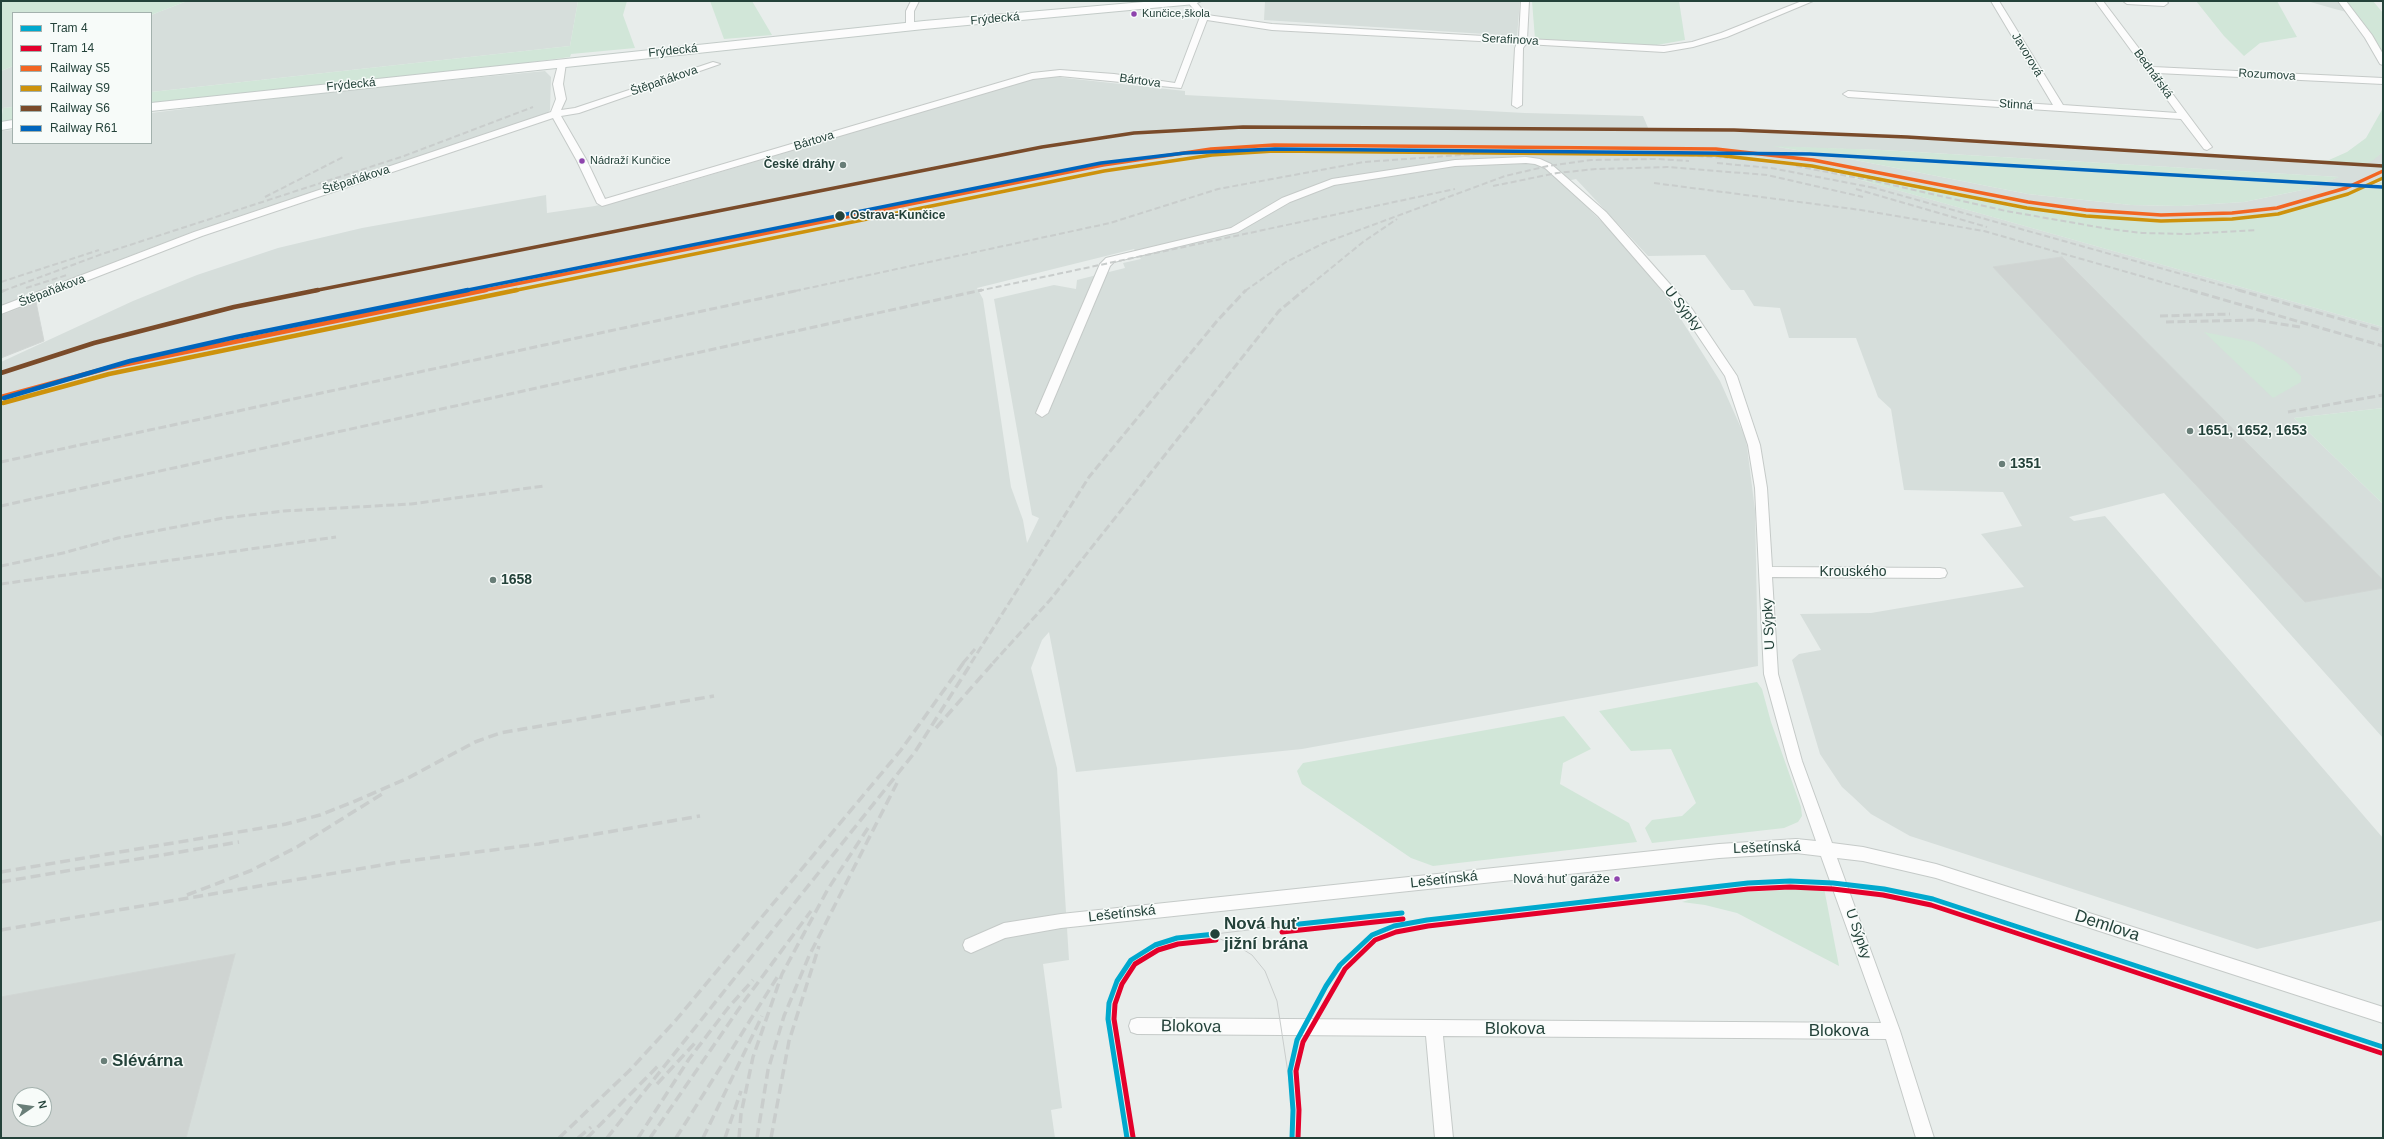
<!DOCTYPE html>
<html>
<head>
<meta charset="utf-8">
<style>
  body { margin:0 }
  #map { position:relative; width:2384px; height:1139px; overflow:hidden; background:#e8edeb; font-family:Arial,sans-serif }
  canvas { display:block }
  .frame { position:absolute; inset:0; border:2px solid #24423a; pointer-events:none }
  .legend { position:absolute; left:12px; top:12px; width:140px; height:132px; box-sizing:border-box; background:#f7fbf9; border:1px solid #a3b1ad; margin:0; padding:5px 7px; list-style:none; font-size:12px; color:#24423a }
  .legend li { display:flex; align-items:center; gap:8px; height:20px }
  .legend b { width:20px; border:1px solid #a3b1ad }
  .north { position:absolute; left:12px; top:1087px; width:40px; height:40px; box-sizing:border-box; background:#f7fbf9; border:1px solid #a3b1ad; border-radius:50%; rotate:77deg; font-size:11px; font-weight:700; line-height:16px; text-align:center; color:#24423a }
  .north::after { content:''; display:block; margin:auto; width:14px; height:18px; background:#697e78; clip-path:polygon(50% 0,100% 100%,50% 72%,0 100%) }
</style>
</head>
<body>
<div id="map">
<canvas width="2384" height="1139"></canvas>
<div class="frame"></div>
<ul class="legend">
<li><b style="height:5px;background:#00a9ce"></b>Tram 4</li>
<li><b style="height:5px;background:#e4002b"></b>Tram 14</li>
<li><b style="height:5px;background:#f26522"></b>Railway S5</li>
<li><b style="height:5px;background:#cd920c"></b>Railway S9</li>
<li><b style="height:5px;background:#7a4b2a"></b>Railway S6</li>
<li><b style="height:5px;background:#0065bd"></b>Railway R61</li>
</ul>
<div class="north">N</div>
</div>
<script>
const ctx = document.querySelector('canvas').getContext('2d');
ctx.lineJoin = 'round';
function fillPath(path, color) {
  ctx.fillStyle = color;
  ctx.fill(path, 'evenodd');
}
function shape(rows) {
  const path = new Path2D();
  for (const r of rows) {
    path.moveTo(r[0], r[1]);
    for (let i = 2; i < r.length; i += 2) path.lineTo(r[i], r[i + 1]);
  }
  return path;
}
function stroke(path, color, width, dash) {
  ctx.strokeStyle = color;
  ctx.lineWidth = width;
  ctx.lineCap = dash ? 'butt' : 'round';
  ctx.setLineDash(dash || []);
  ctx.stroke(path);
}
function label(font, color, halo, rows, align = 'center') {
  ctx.font = font + ' Arial,sans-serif';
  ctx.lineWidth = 3;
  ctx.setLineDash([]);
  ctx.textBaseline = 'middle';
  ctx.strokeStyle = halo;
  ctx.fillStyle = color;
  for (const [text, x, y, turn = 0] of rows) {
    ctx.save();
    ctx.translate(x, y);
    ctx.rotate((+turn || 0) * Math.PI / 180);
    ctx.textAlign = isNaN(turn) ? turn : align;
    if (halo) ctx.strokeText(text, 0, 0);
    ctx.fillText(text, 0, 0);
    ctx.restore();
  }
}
const built = shape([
  [187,1,578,1,570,46,151,92,151,15],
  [1265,1,1520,1,1517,36,1264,20],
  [2307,1,2346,1,2358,15,2335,9],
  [13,66,13,107,3,108,1,113,1,71],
  [545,71,551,77,550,110,547,114,192,232,1,306,1,131,13,130,13,143,151,143,151,113,296,95],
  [1047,76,1185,91,1185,95,1525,113,1643,116,1649,130,1805,132,2362,166,2383,152,2383,180,2353,193,2303,208,2260,216,2192,220,2114,218,2030,207,1839,169,1742,155,1827,171,1876,184,2383,327,2383,408,2294,418,2383,504,2383,738,2164,493,2069,517,2074,521,2105,516,2383,838,2383,920,2257,949,1910,836,1871,814,1852,796,1842,787,1820,754,1792,660,1799,654,1821,650,1800,614,1871,613,2024,587,1981,534,2022,526,2003,492,1904,490,1891,409,1878,397,1856,338,1789,338,1780,308,1754,306,1744,290,1731,290,1705,255,1648,256,1576,179,1562,182,1623,243,1667,297,1720,381,1746,439,1755,510,1758,666,1302,749,1076,772,1049,632,1042,640,1031,668,1057,768,1069,960,1043,964,1062,1108,1051,1110,1055,1138,1,1138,1,362,133,301,197,275,278,248,362,228,546,195,547,213,595,206,667,188,1034,78],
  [1778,147,1882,150,2338,177,2307,189,2244,202,2180,206,2131,205,2028,194,1840,157],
  [1134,249,1141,259,1123,263,1125,268,1077,280,1076,289,1054,285,994,299,1032,515,1039,518,1027,543,1023,520,1011,487,983,299,977,288],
  [20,1095,44,1095,44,1119,20,1119]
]);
const green = shape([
  [1,1,187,1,151,15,13,13,13,66,1,71],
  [578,1,627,1,623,15,635,48,571,54,570,57,509,65,151,103,151,92,570,46],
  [710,1,752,1,772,35,724,39],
  [1532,1,1679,1,1685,40,1651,46,1535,39],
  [2196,1,2277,1,2297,37,2260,43,2244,56,2224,36],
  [2346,1,2373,1,2383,13,2383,55],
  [13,107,13,121,1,122,3,108],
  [2383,108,2383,152,2372,161,2362,166,2292,162,2329,160,2347,152,2366,138],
  [1772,146,1882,150,2339,177,2307,189,2244,202,2180,206,2131,205,2028,194,1840,157],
  [1735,154,1839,169,2030,207,2139,219,2192,220,2260,216,2327,202,2383,181,2383,327,1833,172],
  [2204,332,2254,342,2286,362,2301,376,2301,382,2273,398],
  [2383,408,2383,504,2294,418],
  [1757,682,1762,689,1771,722,1801,807,1802,816,1798,822,1784,828,1652,843,1645,828,1652,820,1682,816,1696,803,1671,749,1631,751,1599,711],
  [1564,716,1591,749,1563,763,1560,784,1629,823,1637,842,1433,866,1411,858,1302,784,1297,771,1303,763],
  [1824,888,1839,966,1737,913,1705,905,1682,902,1707,894]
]);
const building = shape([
  [2062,257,2383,580,2383,588,2305,602,1993,267,2062,257],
  [36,302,44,341,1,358,1,315,36,302],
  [235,954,186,1138,1,1138,1,997,235,954],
  [20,1095,44,1095,44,1119,20,1119,20,1095]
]);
const street = shape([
  [911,1,919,1,914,11,914,27,910,30,906,27,906,11,911,1],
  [1187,1,1195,1,1207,15,1272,24,1519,38,1521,1,1529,1,1527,39,1664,46,1692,42,1721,33,1802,1,1813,1,1727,37,1693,47,1664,52,1526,44,1523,48,1522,105,1517,108,1512,105,1515,48,1517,43,1272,30,1207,20,1181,88,1060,76,1033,79,602,206,597,203,577,161,553,118,202,236,1,314,1,306,194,232,551,112,556,99,553,84,559,61,566,63,563,84,566,99,561,110,575,108,713,62,720,64,579,113,561,116,587,161,605,199,1032,73,1060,70,1114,74,1175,83,1200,17,1187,1],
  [1991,1,1999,1,2063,105,2177,113,2095,1,2103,1,2153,67,2383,78,2383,84,2157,73,2212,147,2207,150,2204,149,2181,119,1848,97,1843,94,1848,91,2053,105,1991,1],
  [2123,1,2166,1,2168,3,2164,6,2127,4,2123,1],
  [2338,1,2346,1,2372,35,2383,54,2383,65,2380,64,2365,38,2338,1],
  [1526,157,1540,159,1551,164,1606,212,1692,309,1737,376,1760,445,1767,488,1772,567,1940,568,1945,569,1947,573,1945,577,1940,578,1772,577,1778,674,1802,761,1832,843,1863,847,1936,864,2383,1007,2383,1023,1936,878,1863,861,1837,858,1900,1031,1934,1138,1916,1138,1886,1039,1443,1036,1453,1138,1435,1138,1426,1036,1137,1034,1131,1032,1129,1026,1131,1020,1137,1018,1881,1023,1821,856,1796,853,1719,858,1061,928,1005,938,971,953,965,950,963,945,965,940,1004,923,1061,914,1719,844,1796,839,1816,841,1788,761,1764,674,1755,488,1748,445,1725,376,1684,315,1598,216,1545,168,1535,164,1526,163,1455,166,1334,185,1290,202,1238,232,1114,262,1110,266,1048,413,1042,417,1036,413,1100,264,1106,258,1231,228,1282,198,1332,179,1455,160,1526,157]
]);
const secondary = shape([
  [1155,1,1201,1,1195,4,924,29,151,111,151,103,924,21,1155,1],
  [13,120,13,128,1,130,1,122,13,120]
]);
const tram = shape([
  [1215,934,1281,926],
  [1197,936,1220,939,1236,945,1252,955,1265,971,1277,1001,1290,1086]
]);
const railFar2 = shape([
  [1717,163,1771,168,1875,188],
  [1796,166,1879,182,2006,211,2109,229,2142,233,2188,234,2257,230],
  [1654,183,1861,210,1984,231,2193,291],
  [1493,186,1557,173,1596,169,1667,167,1767,175,1863,197],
  [1871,187,2242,291],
  [1856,189,1987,227],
  [265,197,343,157],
  [1,282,99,250],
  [26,288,67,275],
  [3,291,102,254,404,156,533,107],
  [795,291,1110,223,1218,189,1364,162,1517,151,1634,152,1728,158],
  [978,291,1455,189],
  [1245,291,1286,262,1324,243,1505,176,1548,166,1591,160,1657,159,1689,161],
  [1303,291,1363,242,1397,219]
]);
const railFar1 = shape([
  [2190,290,2383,346],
  [2238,290,2383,331],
  [1,292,5,290],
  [2160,316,2230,314],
  [2166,322,2256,320,2300,327],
  [2288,412,2383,395],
  [1,462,800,290],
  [1,506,982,290],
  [1,566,63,553,118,538,224,518,284,511,411,504,544,486],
  [1,584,336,537],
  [963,663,975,649],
  [971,663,1089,477,1217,321,1246,290],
  [993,663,1050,600,1279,311,1304,290]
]);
const rail = shape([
  [936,728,994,662],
  [1,872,286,824,320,815,353,802,408,778,475,742,500,733,714,696],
  [1,882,239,842],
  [187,895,250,871,297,847,382,794],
  [1,930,400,862,539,844,700,816],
  [657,1084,695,1043],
  [559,1138,630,1070,676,1020,901,750,964,662],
  [578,1138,591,1127],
  [587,1138,659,1065],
  [607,1138,915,752,972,662],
  [638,1138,689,1059,728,1008,753,980],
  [650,1138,745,1000,811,911],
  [676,1138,778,976],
  [703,1138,762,1016],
  [725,1138,741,1091],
  [739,1138,741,1114,753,1057,782,974,828,889,868,828],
  [757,1138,768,1070,784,1016,809,956,897,783],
  [771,1138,789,1041,819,946]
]);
const rail1Far1 = shape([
  [481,291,1103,165,1211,149,1274,145,1716,149,1813,160,2028,202,2086,210,2161,215,2232,213,2277,208,2346,188,2383,171]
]);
const rail1 = shape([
  [1,397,108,368,486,290]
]);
const rail2Far1 = shape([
  [512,291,1104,171,1212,155,1274,151,1716,155,1812,166,2027,208,2086,216,2161,221,2232,219,2278,214,2348,194,2383,178]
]);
const rail2 = shape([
  [3,403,109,374,517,290]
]);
const rail3Far1 = shape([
  [313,291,1042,147,1134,133,1243,127,1734,130,1907,137,2383,166]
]);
const rail3 = shape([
  [1,373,94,343,234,307,318,290]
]);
const rail4Far1 = shape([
  [463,291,1101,163,1185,153,1275,149,1810,154,2382,187]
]);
const rail4 = shape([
  [4,398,130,361,236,337,468,290]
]);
const tram1 = shape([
  [1281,926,1402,913],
  [1127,1138,1108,1019,1109,1003,1117,981,1131,960,1155,945,1177,938,1215,934],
  [1292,1138,1293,1110,1290,1071,1297,1040,1326,986,1340,965,1372,935,1394,926,1427,920,1748,883,1790,881,1833,883,1884,889,1933,899,2383,1047]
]);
const tram2 = shape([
  [1282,932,1403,919],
  [1133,1137,1114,1019,1115,1004,1122,984,1135,964,1158,950,1178,944,1216,940],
  [1298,1138,1299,1110,1296,1071,1303,1042,1345,969,1375,940,1396,932,1428,926,1748,889,1790,887,1833,889,1883,895,1931,905,2381,1053]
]);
const markers = [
  [1134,14,3.5,"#8e44ad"],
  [582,161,3.5,"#8e44ad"],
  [843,165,4,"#697e78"],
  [840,216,5.5,"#24423a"],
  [2190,431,4,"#697e78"],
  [2002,464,4,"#697e78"],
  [493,580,4,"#697e78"],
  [1617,879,3.5,"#8e44ad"],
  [1215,934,5.5,"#24423a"],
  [104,1061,4,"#697e78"]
];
const farBusnames = [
  ["Kunčice,škola",1142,14],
  ["Nádraží Kunčice",590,161]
];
const farStreetnames = [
  ["Frýdecká",995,19,-5],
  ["Serafinova",1510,40,3],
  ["Frýdecká",673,51,-6],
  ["Javorová",2027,55,59],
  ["Bednářská",2153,74,54],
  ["Rozumova",2267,75,3],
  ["Štěpaňákova",664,81,-19],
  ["Bártova",1140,81,8],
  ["Frýdecká",351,85,-6],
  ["Stinná",2016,105,4],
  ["Bártova",814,141,-17],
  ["Štěpaňákova",356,180,-18],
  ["Štěpaňákova",52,291,-21]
];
const farPoinames = [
  ["České dráhy",835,165]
];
const farStopnames = [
  ["Ostrava-Kunčice",850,216]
];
const busNames = [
  ["Nová huť garáže",1610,879]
];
const streetNames = [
  ["U Sýpky",1683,309,52],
  ["Krouského",1853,572],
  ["U Sýpky",1769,624,-93],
  ["Lešetínská",1767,848,-2],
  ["Lešetínská",1444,880,-6],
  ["Lešetínská",1122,914,-6],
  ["U Sýpky",1858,934,71]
];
const poiNames = [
  ["1651, 1652, 1653",2198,431],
  ["1351",2010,464],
  ["1658",501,580]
];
const nearStopnames = [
  ["Nová huť",1224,924],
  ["jižní brána",1224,944]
];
const nearStreetnames = [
  ["Demlova",2107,926,18],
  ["Blokova",1191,1027,1],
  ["Blokova",1515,1029],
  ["Blokova",1839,1031]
];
const nearPoinames = [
  ["Slévárna",112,1061]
];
fillPath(built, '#d6dedb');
fillPath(green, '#d1e6d8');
fillPath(building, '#cfd4d2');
stroke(building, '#d1d6d4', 1);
stroke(street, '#c5cac8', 2);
stroke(secondary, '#c3cbc8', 2);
fillPath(street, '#fcfcfc');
fillPath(secondary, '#fcfcfc');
stroke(tram, '#c9cdcc', 1);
stroke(railFar2, '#c9cdcc', 2, [6, 3]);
stroke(railFar1, '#c9cdcc', 3, [8, 3.5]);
stroke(rail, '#c9cdcc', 3.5, [10, 5]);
stroke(rail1Far1, '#f26522', 3.5);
stroke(rail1, '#f26522', 4.5);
stroke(rail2Far1, '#cd920c', 3.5);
stroke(rail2, '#cd920c', 4.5);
stroke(rail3Far1, '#7a4b2a', 3.5);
stroke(rail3, '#7a4b2a', 4.5);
stroke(rail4Far1, '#0065bd', 3.5);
stroke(rail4, '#0065bd', 4.5);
stroke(tram1, '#00a9ce', 5);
stroke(tram2, '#e4002b', 5);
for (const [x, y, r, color] of markers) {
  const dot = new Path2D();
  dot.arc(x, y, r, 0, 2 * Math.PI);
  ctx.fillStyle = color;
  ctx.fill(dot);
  stroke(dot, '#f7fbf9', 1.5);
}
label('11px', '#24423a', '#f7fbf9', farBusnames, 'left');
label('12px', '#24423a', '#f7fbf9', farStreetnames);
label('bold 12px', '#24423a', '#f7fbf9', farPoinames, 'right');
label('bold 12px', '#24423a', '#f7fbf9', farStopnames, 'left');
label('13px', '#24423a', '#f7fbf9', busNames, 'right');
label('14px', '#24423a', '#f7fbf9', streetNames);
label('bold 14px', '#24423a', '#f7fbf9', poiNames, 'left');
label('bold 17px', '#24423a', '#f7fbf9', nearStopnames, 'left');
label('17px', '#24423a', '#f7fbf9', nearStreetnames);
label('bold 17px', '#24423a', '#f7fbf9', nearPoinames, 'left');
</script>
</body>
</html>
